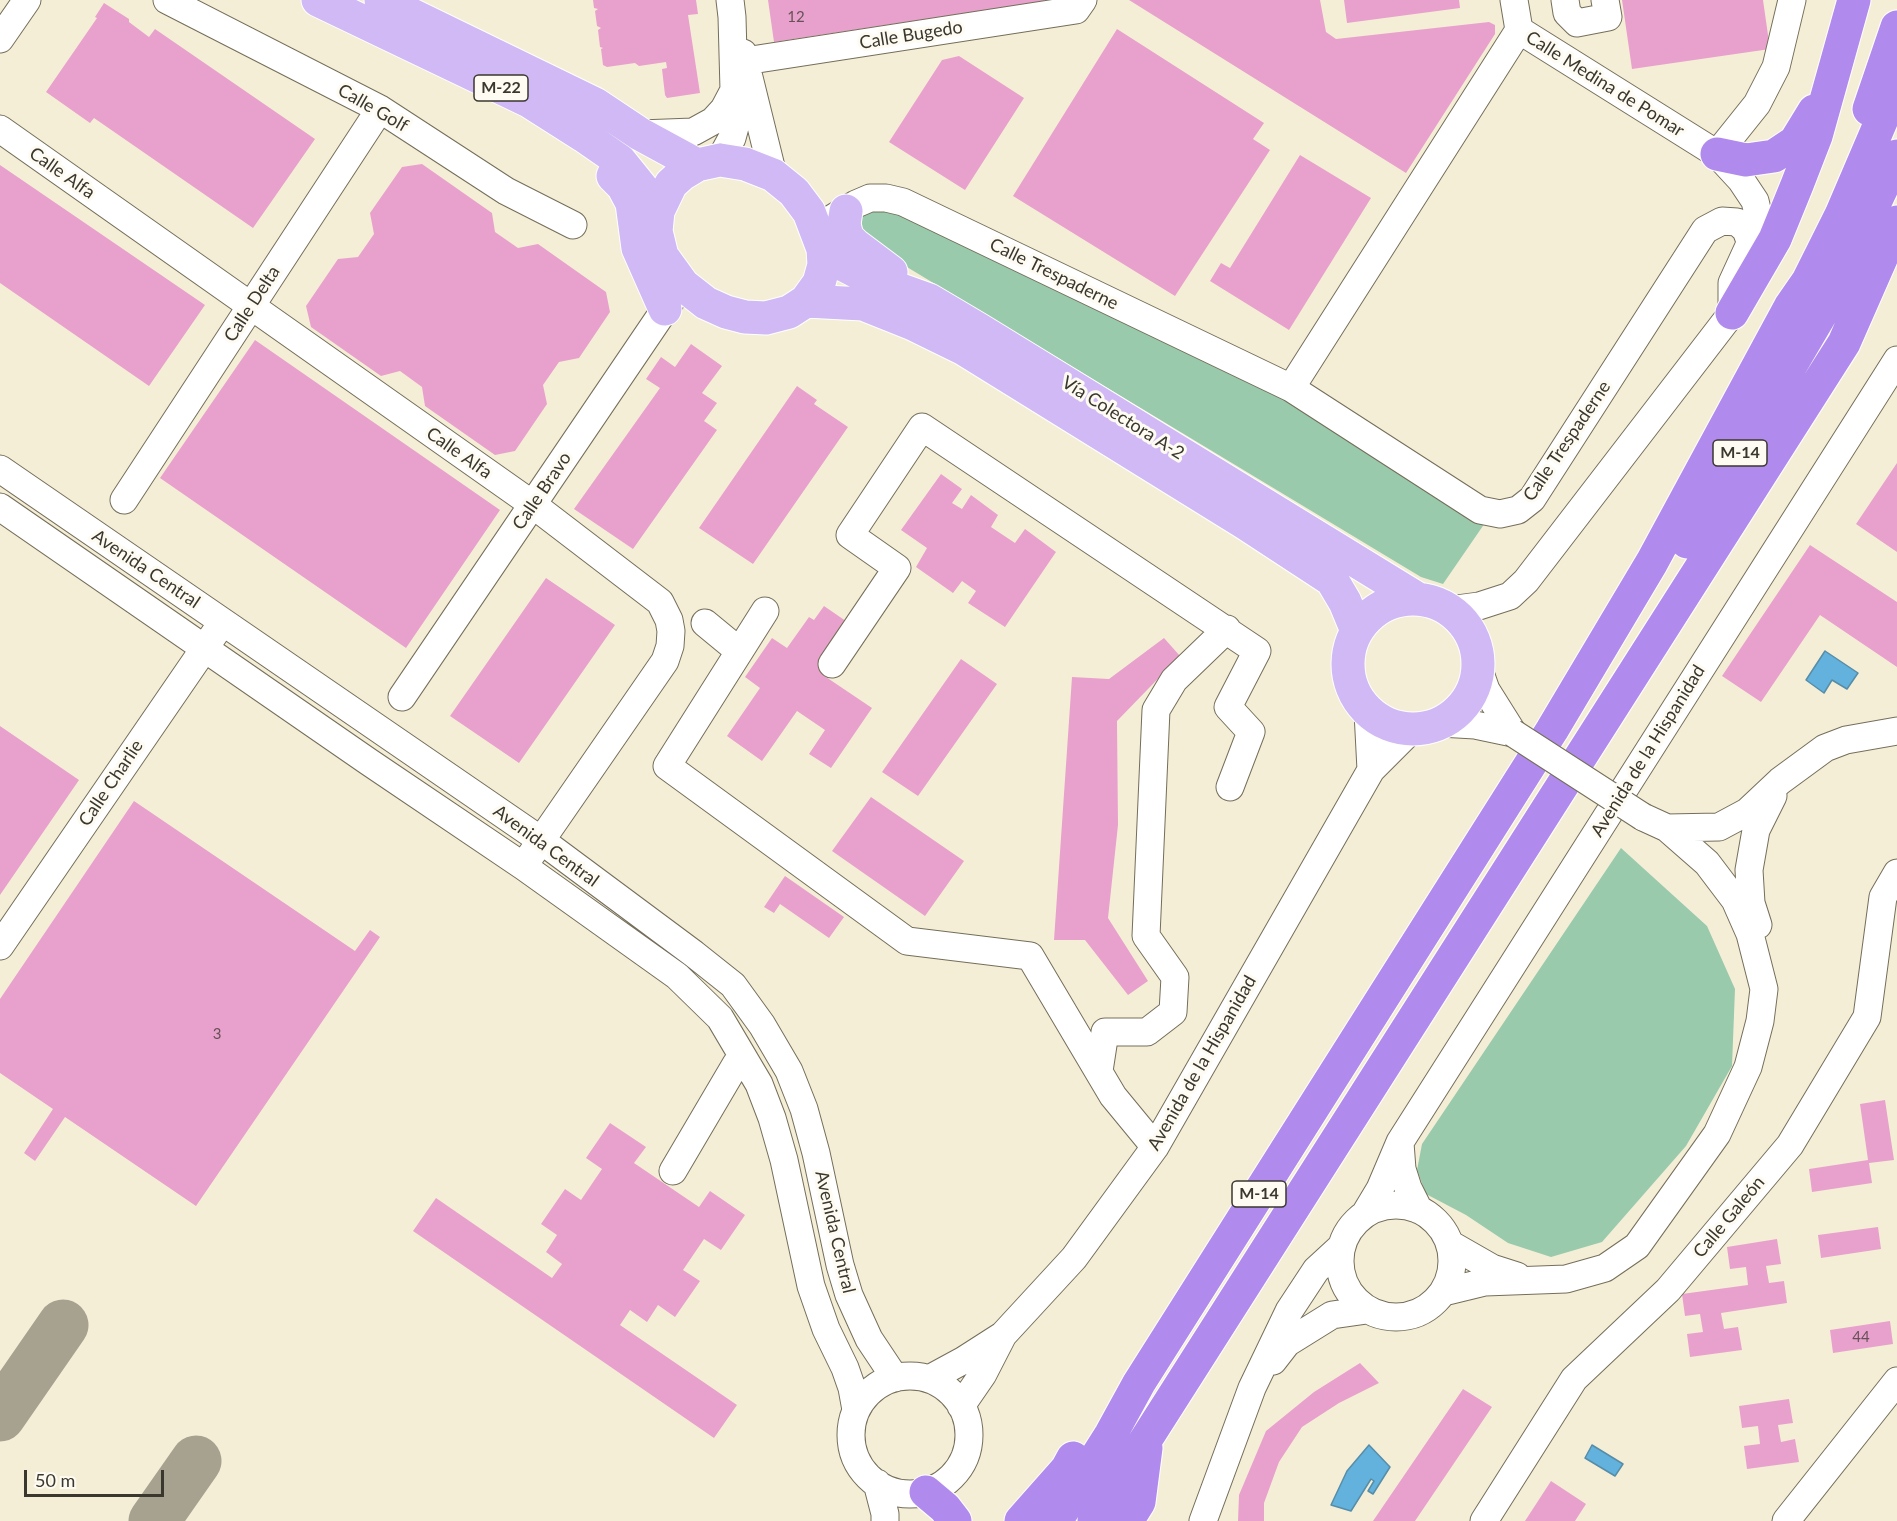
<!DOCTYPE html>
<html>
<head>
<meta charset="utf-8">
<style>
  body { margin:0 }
  #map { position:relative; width:1897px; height:1521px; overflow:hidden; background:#f5eed7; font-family:Lato,sans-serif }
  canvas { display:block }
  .scale { position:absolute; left:24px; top:1470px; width:140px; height:27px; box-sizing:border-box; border:3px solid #3a372e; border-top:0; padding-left:8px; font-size:18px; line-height:21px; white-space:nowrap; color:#3a372e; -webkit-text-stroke:4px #fefbf2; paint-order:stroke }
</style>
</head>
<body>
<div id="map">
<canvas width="1897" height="1521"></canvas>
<div class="scale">50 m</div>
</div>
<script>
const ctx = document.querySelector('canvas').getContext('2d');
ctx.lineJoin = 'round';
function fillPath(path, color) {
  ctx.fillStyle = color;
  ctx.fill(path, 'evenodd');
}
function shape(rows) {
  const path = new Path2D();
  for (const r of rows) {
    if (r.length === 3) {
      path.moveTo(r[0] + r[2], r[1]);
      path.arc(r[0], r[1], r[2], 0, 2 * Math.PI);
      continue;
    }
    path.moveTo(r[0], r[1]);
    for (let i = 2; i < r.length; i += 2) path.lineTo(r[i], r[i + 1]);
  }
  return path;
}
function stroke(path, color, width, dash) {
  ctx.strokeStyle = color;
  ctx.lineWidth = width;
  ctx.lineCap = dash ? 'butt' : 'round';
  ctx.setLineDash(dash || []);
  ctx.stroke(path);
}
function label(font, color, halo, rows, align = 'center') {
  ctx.font = font + ' Lato,sans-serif';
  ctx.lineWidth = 6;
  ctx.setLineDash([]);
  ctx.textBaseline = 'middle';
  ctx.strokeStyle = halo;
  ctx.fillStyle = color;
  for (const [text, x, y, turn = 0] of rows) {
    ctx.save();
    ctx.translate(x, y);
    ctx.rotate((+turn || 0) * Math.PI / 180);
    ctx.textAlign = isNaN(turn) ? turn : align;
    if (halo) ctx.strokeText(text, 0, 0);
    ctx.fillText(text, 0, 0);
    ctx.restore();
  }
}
const green = shape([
  [886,208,1228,366,1487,520,1443,584,1421,577,887,255,856,223,865,214],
  [1621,848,1707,926,1735,989,1732,1066,1686,1146,1602,1242,1551,1257,1508,1243,1466,1215,1426,1194,1417,1170,1422,1144]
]);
const water = shape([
  [1825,651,1858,673,1847,689,1832,680,1824,693,1806,680,1825,651],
  [1369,1445,1390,1467,1373,1494,1368,1491,1374,1481,1371,1479,1351,1511,1331,1505,1347,1471,1369,1445],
  [1592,1445,1623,1464,1615,1476,1585,1458,1592,1445]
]);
const taxiway = shape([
  [0,1416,63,1325],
  [154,1521,196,1461]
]);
const building = shape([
  [593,0,696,0,698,14,688,15,700,93,667,98,665,95,662,69,667,68,666,62,639,66,635,63,607,67,603,65,601,49,603,48,600,47,598,30,601,28,597,26,595,11,598,9,594,8],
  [768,0,1044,0,1044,1,774,42],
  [1129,0,1320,0,1326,32,1336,39,1489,22,1495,25,1495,34,1406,173],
  [1344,0,1459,0,1460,8,1347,23],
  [1622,0,1763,0,1770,49,1632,69],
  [104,3,129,19,129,22,149,37,155,29,315,139,253,228,94,118,90,123,46,92,97,18,95,17],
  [1117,29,1264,123,1253,139,1270,150,1175,296,1013,196],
  [959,56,1024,98,965,190,889,142,942,60],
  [1300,155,1371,198,1289,330,1210,281,1221,263,1230,268],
  [422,164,492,213,495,232,518,248,538,244,606,292,610,312,579,358,559,362,543,385,547,404,515,451,495,455,425,406,422,387,400,371,381,376,311,327,306,306,338,259,358,257,374,234,370,213,402,167],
  [0,165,205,305,149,386,0,283],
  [255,340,500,510,406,648,160,478],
  [691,344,722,366,702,393,717,403,704,421,717,430,633,549,574,509,660,388,646,379,661,357,675,367],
  [797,386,817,400,814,404,848,427,753,564,699,528],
  [1897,463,1897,552,1856,524],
  [941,474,962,489,952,503,962,509,971,495,998,515,991,527,1015,543,1025,529,1056,552,1005,627,968,603,976,591,962,581,953,593,916,567,927,548,901,530],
  [1810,545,1897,602,1897,667,1820,615,1761,702,1722,676],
  [546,578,615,625,519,763,450,716],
  [824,606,856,628,823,675,872,708,831,768,809,754,825,730,797,711,762,761,727,736,760,688,745,677,772,638,787,648,809,617,814,620],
  [1164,638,1180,656,1117,721,1118,825,1108,918,1148,981,1128,995,1085,940,1054,940,1072,677,1109,679],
  [961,659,997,684,918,796,882,772],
  [0,726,79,780,0,895],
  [871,797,964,861,925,916,832,851],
  [134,801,355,951,370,930,380,937,196,1206,65,1117,35,1161,24,1153,53,1109,0,1073,0,999],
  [785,876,844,917,829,938,780,904,774,913,764,907],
  [1885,1100,1894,1160,1869,1163,1872,1183,1812,1192,1809,1169,1868,1160,1860,1104],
  [610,1123,646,1147,634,1163,699,1207,710,1191,745,1215,721,1250,704,1239,683,1270,700,1281,675,1317,658,1305,647,1322,630,1310,620,1325,737,1405,714,1438,413,1231,436,1198,552,1278,562,1264,546,1252,557,1235,541,1224,565,1189,581,1200,602,1169,586,1158],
  [1878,1227,1881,1249,1821,1258,1818,1235],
  [1777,1239,1781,1264,1766,1266,1769,1283,1784,1281,1787,1303,1721,1313,1724,1329,1738,1327,1742,1350,1690,1357,1687,1334,1703,1332,1700,1314,1685,1316,1682,1294,1748,1285,1746,1267,1730,1269,1727,1247],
  [1890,1321,1893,1344,1833,1353,1830,1330],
  [1360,1363,1379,1383,1339,1403,1302,1427,1279,1462,1264,1503,1264,1521,1238,1521,1239,1495,1266,1431,1314,1392],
  [1463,1389,1492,1407,1415,1521,1373,1521],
  [1789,1399,1793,1423,1778,1425,1781,1442,1795,1439,1799,1462,1747,1469,1744,1446,1760,1444,1758,1426,1742,1428,1739,1406],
  [1551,1481,1586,1504,1575,1521,1525,1521]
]);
const minor = shape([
  [167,0,380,109,506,191,573,225],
  [1565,0,1567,13,1577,23,1608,17,1605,0],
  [0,39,27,0],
  [743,53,773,175],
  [745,61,1076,10,1083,0],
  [0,129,532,504,660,602,669,620,671,631,670,646,665,661,531,855],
  [640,134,693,132,713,121,724,109,733,92],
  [1717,154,1757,104,1776,67,1792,0],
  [720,160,732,138,735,127,732,17,730,0],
  [828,221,856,204,870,198,886,198,903,202,1291,388,1480,510,1500,514,1518,510,1532,499,1705,230,1722,221,1737,222,1746,230,1751,244],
  [1291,388,1519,30],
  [0,469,542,841,694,954,733,985,762,1025,789,1071,804,1109,816,1153,840,1265,849,1295,869,1339,895,1378],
  [124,500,380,109],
  [0,507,369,762,523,866,677,976,720,1018,759,1084,772,1118,784,1160,811,1286,826,1329,845,1368,852,1388,856,1410],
  [1449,610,1479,606,1510,596,1526,581,1732,313,1732,283,1760,222,1755,201,1741,180,1717,154,1519,30,1514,0],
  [765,611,667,766,907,941,1030,956,1113,1096,1155,1147],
  [705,623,739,651],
  [832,664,897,568,850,535,922,427,1257,651,1228,707,1251,732,1230,787],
  [1478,667,1486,690,1513,733],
  [402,697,676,293],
  [1368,712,1371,770],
  [1440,723,1475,725,1513,733],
  [1667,828,1719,827,1747,812,1780,781,1825,748,1846,740,1897,731],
  [1758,925,1751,903,1749,870,1756,830,1773,796],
  [0,946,215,633],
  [1099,1071,1105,1032,1147,1032,1173,1012,1175,977,1146,936,1156,710,1174,680,1227,629],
  [1400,1143,1402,1169,1408,1188,1419,1210],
  [673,1171,736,1064],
  [1396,1261,56],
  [1365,1214,1380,1189,1400,1142,1897,360],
  [1450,1244,1492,1268,1517,1276],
  [1444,1292,1485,1282,1566,1279,1605,1268,1637,1246,1717,1134,1748,1067,1760,1021,1764,989,1750,934,1735,900,1707,863,1667,828,1643,817],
  [1273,1361,1287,1343,1332,1315,1367,1310],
  [910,1435,59],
  [929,1379,964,1360,1003,1335,1074,1258,1155,1147,1371,770,1412,729],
  [961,1406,983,1374,1002,1337],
  [877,1483,885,1514,885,1521],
  [1203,1521,1252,1388,1289,1311,1316,1270,1341,1247],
  [1484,1521,1574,1379,1668,1290,1790,1145,1867,1017,1883,897,1897,873],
  [1786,1521,1897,1381]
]);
const major = shape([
  [318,0,529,101,584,136,620,161,641,187,658,211],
  [381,0,595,104,640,134,697,165],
  [720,160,745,164,773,175,794,192,809,212,823,249,824,265,819,283,806,301,789,312,766,318,745,317,726,312,706,303,683,285,662,256,656,231,658,211,671,184,682,174,697,165,720,160],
  [613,176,623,186,632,203,638,248,665,309],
  [846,211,844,224,847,237,855,245,891,272],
  [823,249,840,263,873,280,929,300,978,329,1418,599],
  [806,301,863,304,913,324,964,349,1245,523,1332,580,1345,602,1357,631],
  [1413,664,65]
]);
const highway = shape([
  [1869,109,1897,27],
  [1717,154,1746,160,1774,156,1795,142,1814,111],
  [1732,313,1775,239,1797,185,1816,136,1854,0],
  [1687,542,1828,302,1897,156],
  [926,1492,945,1508,955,1521],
  [1021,1521,1067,1469,1073,1458],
  [1056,1521,1111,1434,1139,1383,1552,730,1652,562,1790,307,1808,281,1841,215,1897,84],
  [1094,1521,1844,343,1897,222],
  [1127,1521,1139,1502,1146,1448]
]);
const minorBridge = shape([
  [1513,733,1643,817]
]);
const numberNames = [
  ["12",796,17],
  ["3",217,1034],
  ["44",1861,1337]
];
const shields = [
  [501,88,54],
  [1740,453,54],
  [1259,1194,54]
];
const shieldNames = [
  ["M-22",501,88],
  ["M-14",1740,453],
  ["M-14",1259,1194]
];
const streetNames = [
  ["Calle Bugedo",911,35,-9],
  ["Calle Medina de Pomar",1605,84,32],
  ["Calle Golf",373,108,30],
  ["Calle Alfa",62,173,35],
  ["Calle Trespaderne",1054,274,26],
  ["Calle Delta",252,304,-57],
  ["Vía Colectora A-2",1123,418,32],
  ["Calle Trespaderne",1567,441,-56],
  ["Calle Alfa",459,453,35],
  ["Calle Bravo",542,491,-56],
  ["Avenida Central",146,569,34],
  ["Avenida de la Hispanidad",1648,751,-58],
  ["Calle Charlie",111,783,-56],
  ["Avenida Central",546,846,36],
  ["Avenida de la Hispanidad",1202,1063,-60],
  ["Calle Galeón",1729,1217,-50],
  ["Avenida Central",835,1232,77]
];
fillPath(green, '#99caac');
fillPath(water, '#62b2dd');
stroke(water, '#568da8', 1.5);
stroke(taxiway, '#a7a290', 51);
fillPath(building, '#e8a1cd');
stroke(minor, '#746e5a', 29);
stroke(major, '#fff', 35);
stroke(highway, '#fff', 35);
stroke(minor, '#fff', 27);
stroke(major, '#d0b9f4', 33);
stroke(highway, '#b18aed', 33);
stroke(minorBridge, '#746e5a', 29, []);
stroke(minorBridge, '#fff', 27);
label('15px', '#665256', null, numberNames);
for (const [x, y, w] of shields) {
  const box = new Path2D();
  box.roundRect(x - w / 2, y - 13, w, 26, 4.5);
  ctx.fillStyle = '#fefbf2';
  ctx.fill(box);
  stroke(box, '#3a372e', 1.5);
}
label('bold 16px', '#3a372e', null, shieldNames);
label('18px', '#3a372e', '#fefbf2', streetNames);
</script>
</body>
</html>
